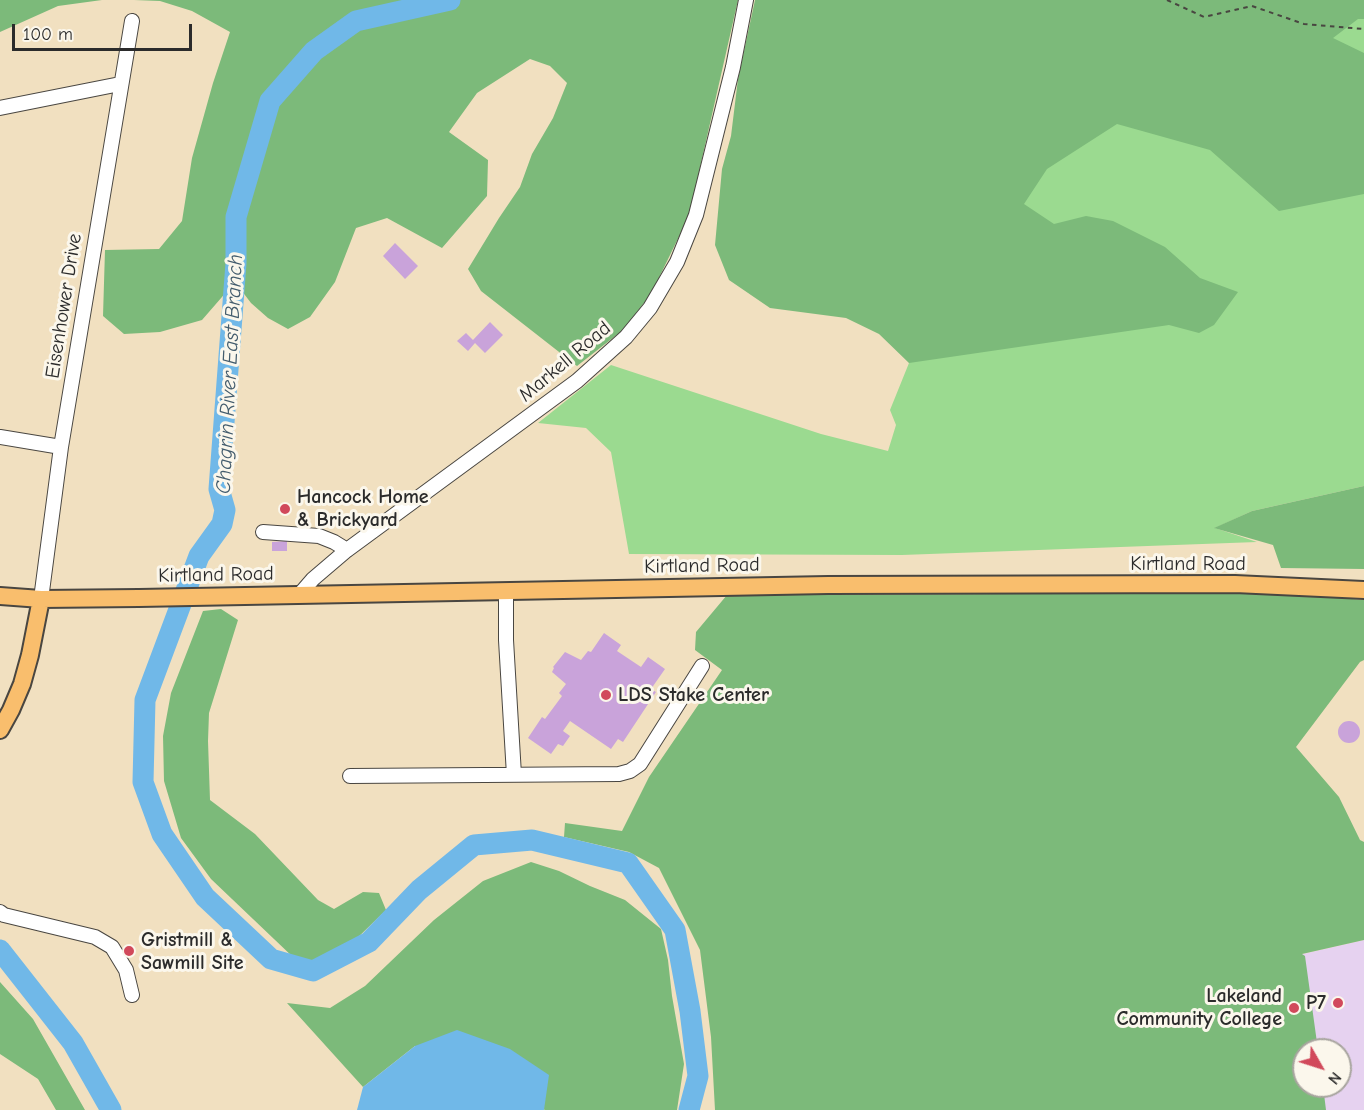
<!DOCTYPE html>
<html>
<head>
<meta charset="utf-8">
<style>
  body { margin:0 }
  #map { position:relative; width:1364px; height:1110px; overflow:hidden; background:#f1e0c0; font-family:"Comic Neue",sans-serif }
  canvas { display:block }
  .north { position:absolute; left:1292px; top:1038px; width:60px; height:60px; box-sizing:border-box; background:#fbf7ec; border:2px solid #a8a59f; border-radius:50%; rotate:129deg; font-size:16px; font-weight:700; line-height:24px; text-align:center; color:#2b2b2b }
  .north::after { content:''; display:block; margin:auto; width:21px; height:27px; background:#d1495b; clip-path:polygon(50% 0,100% 100%,50% 72%,0 100%) }
  .scale { position:absolute; left:12px; top:24px; width:180px; height:27px; box-sizing:border-box; border:3px solid #2b2b2b; border-top:0; padding-left:8px; font-size:18px; line-height:21px; white-space:nowrap; color:#2b2b2b; -webkit-text-stroke:4px #fbf7ec; paint-order:stroke }
</style>
</head>
<body>
<div id="map">
<canvas width="1364" height="1110"></canvas>
<div class="north">N</div>
<div class="scale">100 m</div>
</div>
<script>
const ctx = document.querySelector('canvas').getContext('2d');
ctx.lineJoin = 'round';
function fillPath(path, color) {
  ctx.fillStyle = color;
  ctx.fill(path, 'evenodd');
}
function shape(rows) {
  const path = new Path2D();
  for (const r of rows) {
    if (r.length === 3) {
      path.moveTo(r[0] + r[2], r[1]);
      path.arc(r[0], r[1], r[2], 0, 2 * Math.PI);
      continue;
    }
    path.moveTo(r[0], r[1]);
    for (let i = 2; i < r.length; i += 2) path.lineTo(r[i], r[i + 1]);
  }
  return path;
}
function stroke(path, color, width, dash) {
  ctx.strokeStyle = color;
  ctx.lineWidth = width;
  ctx.lineCap = dash ? 'butt' : 'round';
  ctx.setLineDash(dash || []);
  ctx.stroke(path);
}
function label(font, color, halo, rows, align = 'center') {
  ctx.font = font + ' "Comic Neue",sans-serif';
  ctx.lineWidth = 6;
  ctx.setLineDash([]);
  ctx.textBaseline = 'middle';
  ctx.strokeStyle = halo;
  ctx.fillStyle = color;
  for (const [text, x, y, turn = 0] of rows) {
    ctx.save();
    ctx.translate(x, y);
    ctx.rotate((+turn || 0) * Math.PI / 180);
    ctx.textAlign = isNaN(turn) ? turn : align;
    if (halo) ctx.strokeText(text, 0, 0);
    ctx.fillText(text, 0, 0);
    ctx.restore();
  }
}
const built = shape([
  [1364,940,1364,1110,1170,1110,1246,967],
  [1304,1050,1340,1050,1340,1086,1304,1086]
]);
const green = shape([
  [1364,0,1364,486,1252,511,1215,528,1257,542,902,555,629,554,611,452,586,428,538,423,611,365,821,434,888,451,896,425,890,410,909,363,971,270,771,93]
]);
const forest = shape([
  [0,0,102,0,58,6,0,32],
  [134,0,738,0,689,216,651,294,623,330,577,366,481,291,468,269,499,218,520,187,532,154,553,118,567,83,550,66,530,59,477,93,449,132,488,160,487,196,442,248,387,218,356,228,335,282,310,317,288,329,268,318,251,303,235,282,202,320,160,332,124,334,103,316,105,250,159,249,182,221,192,158,213,83,230,32,192,11,160,1],
  [755,0,1364,0,1364,19,1358,19,1333,38,1364,53,1364,194,1279,211,1210,150,1117,124,1047,169,1024,204,1054,224,1086,216,1113,221,1165,247,1200,278,1238,292,1214,325,1199,333,1169,325,909,363,879,334,846,318,770,308,729,280,715,245,722,169,731,136,738,79],
  [1364,486,1364,569,1281,568,1273,545,1214,528,1252,511],
  [1282,593,1364,600,1364,660,1360,662,1296,747,1339,797,1360,840,1364,842,1364,940,1302,954,1305,956,1318,1050,1304,1050,1304,1086,1323,1086,1326,1110,715,1110,711,1037,700,950,659,868,629,852,564,837,565,823,622,831,649,777,722,670,695,650,696,632,727,595],
  [221,609,238,620,209,713,208,741,210,800,255,834,318,900,334,909,363,892,379,893,386,910,348,947,319,963,295,959,211,879,181,838,164,781,163,736,171,693,203,611],
  [531,862,559,871,590,886,625,900,661,929,668,960,672,996,684,1064,677,1110,545,1110,415,1046,363,1087,287,1003,330,1008,365,986,434,920,483,881],
  [0,982,33,1019,85,1110,56,1110,38,1079,0,1054]
]);
const water = shape([
  [457,1030,510,1049,549,1075,544,1110,357,1110,363,1087,415,1046]
]);
const river = shape([
  [450,0,356,21,314,51,270,101,236,217,236,263,219,489,225,510,222,524,199,556,145,700,143,782,162,834,205,897,271,959,313,971,369,942,419,890,474,845,532,840,628,863,675,930,690,1011,698,1076,689,1110],
  [0,950,73,1043,111,1110]
]);
const building = shape([
  [395,243,418,266,405,279,383,256],
  [490,322,503,335,485,353,475,343,468,351,457,341,466,333,473,340],
  [287,541,287,551,272,551,272,542],
  [604,633,621,645,617,651,641,667,648,657,665,669,651,689,656,692,623,742,618,739,611,749,570,721,563,731,570,736,563,746,558,744,551,754,528,738,542,717,545,719,562,696,559,693,566,684,552,672,554,668,553,667,565,652,581,660,588,651,591,652],
  [1349,732,11]
]);
const path = shape([
  [1167,0,1204,17,1252,6,1304,24,1364,29]
]);
const minor = shape([
  [0,108,120,84],
  [0,437,61,447],
  [263,532,319,536,334,542,347,550],
  [506,591,506,640,514,775],
  [300,594,313,579,347,550,577,381,626,337,650,308,677,262,696,215,733,67,746,0],
  [41,599,61,447,132,21],
  [350,776,619,774,630,771,640,764,702,666],
  [0,912,4,915,95,937,112,947,126,970,132,995]
]);
const major = shape([
  [0,596,41,599,139,598,828,585,1235,584,1364,590],
  [0,730,11,710,22,684,30,655,41,599]
]);
const markers = [
  [285,509,6,"#d1495b"],
  [606,695,6,"#d1495b"],
  [129,951,6,"#d1495b"],
  [1338,1003,6,"#d1495b"],
  [1294,1008,6,"#d1495b"]
];
const streetNames = [
  ["Eisenhower Drive",64,306,-81],
  ["Markell Road",565,362,-40],
  ["Kirtland Road",1188,564],
  ["Kirtland Road",702,566,-1],
  ["Kirtland Road",216,575,-1]
];
const poiNames = [
  ["Hancock Home",297,497],
  ["& Brickyard",297,520],
  ["LDS Stake Center",618,695],
  ["Gristmill &",141,940],
  ["Sawmill Site",141,963],
  ["Lakeland",1282,996,"right"],
  ["Community College",1282,1019,"right"],
  ["P7",1326,1003,"right"]
];
const waterNames = [
  ["Chagrin River East Branch",230,374,-87]
];
fillPath(built, '#e6d2f0');
fillPath(green, '#9bda90');
fillPath(forest, '#7cba7a');
fillPath(water, '#70b8e8');
stroke(river, '#70b8e8', 21);
fillPath(building, '#c9a3da');
stroke(minor, '#494641', 16);
stroke(major, '#494641', 20);
stroke(path, '#494641', 2, [4.5, 4.5]);
stroke(minor, '#fff', 14);
stroke(major, '#f9be6d', 16);
for (const [x, y, r, color] of markers) {
  const dot = new Path2D();
  dot.arc(x, y, r, 0, 2 * Math.PI);
  ctx.fillStyle = color;
  ctx.fill(dot);
  stroke(dot, '#fbf7ec', 2);
}
label('20px', '#2b2b2b', '#fbf7ec', streetNames);
label('bold 20px', '#2b2b2b', '#fbf7ec', poiNames, 'left');
label('italic 21px', '#435c6d', '#fbf7ec', waterNames);
</script>
</body>
</html>
